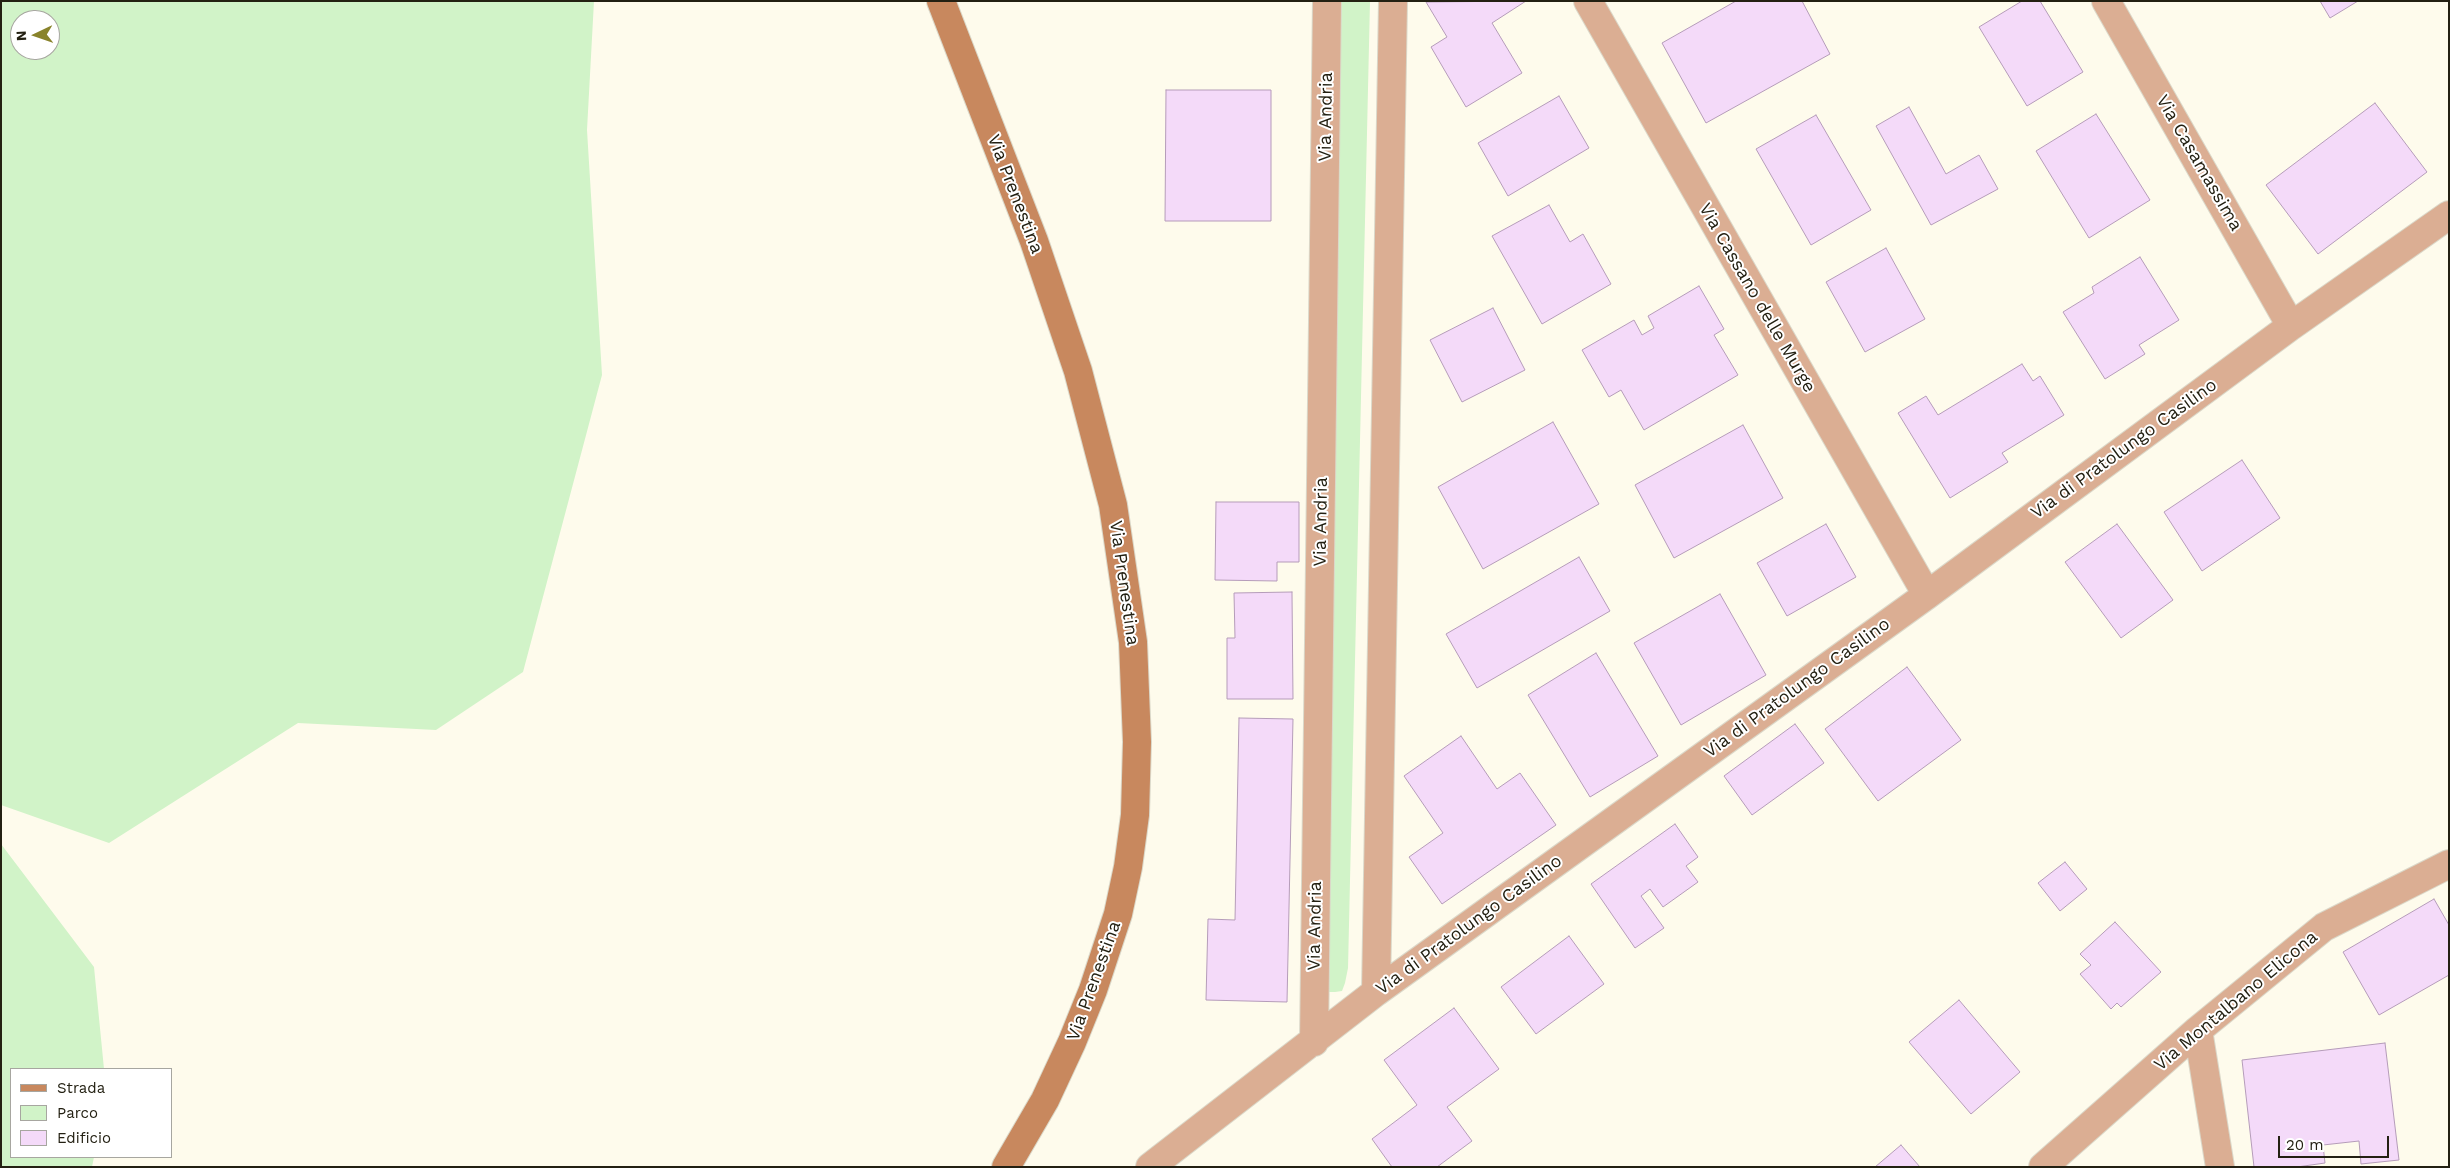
<!DOCTYPE html>
<html>
<head>
<meta charset="utf-8">
<style>
  body { margin:0 }
  #map { position:relative; width:2450px; height:1168px; overflow:hidden; background:#fefbec; font-family:"Work Sans",sans-serif }
  canvas { display:block }
  .frame { position:absolute; inset:0; border:2px solid #232012; pointer-events:none }
  .legend { position:absolute; left:10px; top:1068px; width:162px; height:90px; box-sizing:border-box; background:#fff; border:1px solid #a7a6a0; margin:0; padding:6px 9px; list-style:none; font-size:15px; color:#232012 }
  .legend li { display:flex; align-items:center; gap:10px; height:25px }
  .legend b { width:25px; border:1px solid #a7a6a0 }
  .north { position:absolute; left:10px; top:10px; width:50px; height:50px; box-sizing:border-box; background:#fff; border:1px solid #a7a6a0; border-radius:50%; rotate:267deg; font-size:14px; font-weight:700; line-height:20px; text-align:center; color:#232012 }
  .north::after { content:''; display:block; margin:auto; width:18px; height:22px; background:#89832b; clip-path:polygon(50% 0,100% 100%,50% 72%,0 100%) }
  .scale { position:absolute; left:2278px; top:1136px; width:111px; height:22px; box-sizing:border-box; border:2px solid #232012; border-top:0; padding-left:6px; font-size:15px; line-height:18px; white-space:nowrap; color:#232012; -webkit-text-stroke:4px #fff; paint-order:stroke }
</style>
</head>
<body>
<div id="map">
<canvas width="2450" height="1168"></canvas>
<div class="frame"></div>
<ul class="legend">
<li><b style="height:6px;background:#c8885e"></b>Strada</li>
<li><b style="height:14px;background:#d1f3c8"></b>Parco</li>
<li><b style="height:14px;background:#f4daf9"></b>Edificio</li>
</ul>
<div class="north">N</div>
<div class="scale">20 m</div>
</div>
<script>
const ctx = document.querySelector('canvas').getContext('2d');
ctx.lineJoin = 'round';
function fillPath(path, color) {
  ctx.fillStyle = color;
  ctx.fill(path, 'evenodd');
}
function shape(rows) {
  const path = new Path2D();
  for (const r of rows) {
    path.moveTo(r[0], r[1]);
    for (let i = 2; i < r.length; i += 2) path.lineTo(r[i], r[i + 1]);
  }
  return path;
}
function stroke(path, color, width, dash) {
  ctx.strokeStyle = color;
  ctx.lineWidth = width;
  ctx.lineCap = dash ? 'butt' : 'round';
  ctx.setLineDash(dash || []);
  ctx.stroke(path);
}
function label(font, color, halo, rows, align = 'center') {
  ctx.font = font + ' "Work Sans",sans-serif';
  ctx.lineWidth = 4;
  ctx.setLineDash([]);
  ctx.textBaseline = 'middle';
  ctx.strokeStyle = halo;
  ctx.fillStyle = color;
  for (const [text, x, y, turn = 0] of rows) {
    ctx.save();
    ctx.translate(x, y);
    ctx.rotate((+turn || 0) * Math.PI / 180);
    ctx.textAlign = isNaN(turn) ? turn : align;
    if (halo) ctx.strokeText(text, 0, 0);
    ctx.fillText(text, 0, 0);
    ctx.restore();
  }
}
const green = shape([
  [1,1,594,1,587,130,602,375,523,672,436,730,298,723,109,843,1,805],
  [20,20,50,20,50,50,20,50],
  [1338,1,1370,1,1348,968,1345,983,1342,991,1335,992,1327,992],
  [1,844,94,967,104,1069,11,1069,11,1157,94,1157,92,1167,1,1167]
]);
const building = shape([
  [1526,1,1492,23,1522,73,1466,107,1431,47,1447,37,1426,2,1526,1],
  [1736,1,1802,1,1830,54,1706,123,1662,43,1736,1],
  [2022,1,2040,1,2083,72,2027,106,1979,27,2022,1],
  [2320,1,2358,1,2330,18,2320,1],
  [1166,90,1271,90,1271,221,1165,221,1166,90],
  [1559,96,1589,148,1508,196,1478,143,1559,96],
  [2375,103,2427,172,2318,254,2266,185,2375,103],
  [1909,107,1946,174,1979,155,1998,189,1931,225,1876,126,1909,107],
  [2096,114,2150,200,2089,238,2036,151,2096,114],
  [1816,115,1871,210,1811,245,1756,149,1816,115],
  [1549,205,1570,242,1583,234,1611,284,1542,324,1492,236,1549,205],
  [1886,248,1925,319,1865,352,1826,282,1886,248],
  [2140,257,2179,320,2139,345,2145,354,2105,379,2063,312,2094,293,2092,287,2140,257],
  [1699,286,1724,329,1714,335,1738,375,1644,430,1621,390,1609,397,1582,350,1634,320,1642,335,1654,328,1648,316,1699,286],
  [1493,308,1525,370,1462,402,1430,340,1493,308],
  [2022,364,2033,381,2040,376,2064,415,2002,453,2008,462,1950,498,1898,413,1926,396,1938,415,2022,364],
  [1553,422,1599,504,1483,569,1438,487,1553,422],
  [1743,425,1783,498,1674,558,1635,485,1743,425],
  [2242,460,2280,518,2202,571,2164,512,2242,460],
  [1216,502,1299,502,1299,562,1277,562,1277,581,1215,580,1216,502],
  [1826,524,1856,577,1787,616,1757,563,1826,524],
  [2117,524,2173,600,2121,638,2065,562,2117,524],
  [1579,557,1610,611,1477,688,1446,634,1579,557],
  [1292,592,1293,699,1227,699,1227,638,1235,638,1234,593,1292,592],
  [1720,594,1766,675,1681,725,1634,643,1720,594],
  [1596,653,1658,756,1590,797,1528,695,1596,653],
  [1907,667,1961,740,1878,801,1825,729,1907,667],
  [1239,718,1293,719,1287,1002,1206,1000,1208,919,1235,920,1239,718],
  [1795,724,1824,763,1752,815,1724,776,1795,724],
  [1461,736,1497,789,1520,773,1556,825,1442,904,1409,857,1443,833,1404,776,1461,736],
  [1675,824,1698,857,1686,866,1698,882,1663,907,1650,889,1641,896,1664,928,1635,948,1591,884,1675,824],
  [2065,862,2087,889,2060,911,2038,883,2065,862],
  [2434,899,2449,925,2449,975,2379,1015,2343,952,2434,899],
  [2115,922,2161,972,2121,1007,2117,1003,2111,1009,2080,974,2091,965,2080,954,2115,922],
  [1569,936,1604,984,1536,1034,1501,987,1569,936],
  [1959,1000,2020,1072,1971,1114,1909,1042,1959,1000],
  [1454,1008,1499,1069,1447,1107,1472,1141,1437,1167,1392,1167,1372,1139,1417,1105,1384,1060,1454,1008],
  [2385,1043,2399,1160,2361,1164,2359,1141,2323,1145,2325,1163,2297,1167,2254,1167,2242,1060,2385,1043],
  [1901,1145,1920,1167,1875,1167,1901,1145]
]);
const street = shape([
  [1588,1,1927,595],
  [2106,1,2291,326],
  [1376,992,1393,1],
  [2198,1030,2220,1167],
  [1314,1042,1327,1],
  [1150,1167,1376,992,1927,595,2291,326,2449,215],
  [2043,1167,2198,1030,2324,927,2449,864]
]);
const secondary = shape([
  [941,1,1034,241,1078,371,1113,505,1133,642,1137,742,1135,815,1128,867,1118,914,1093,990,1072,1042,1045,1100,1006,1167]
]);
const streetNames = [
  ["Via Andria",1326,117,-89],
  ["Via Casamassima",2199,163,60],
  ["Via Prenestina",1015,194,69],
  ["Via Cassano delle Murge",1757,298,60],
  ["Via di Pratolungo Casilino",2124,449,-36],
  ["Via Andria",1321,522,-89],
  ["Via Prenestina",1124,583,82],
  ["Via di Pratolungo Casilino",1797,688,-36],
  ["Via di Pratolungo Casilino",1469,925,-36],
  ["Via Andria",1315,926,-89],
  ["Via Prenestina",1094,981,-70],
  ["Via Montalbano Elicona",2236,1001,-40]
];
fillPath(green, '#d1f3c8');
fillPath(building, '#f4daf9');
stroke(building, '#b59cb9', 1);
stroke(street, '#dbd8c9', 30);
stroke(secondary, '#dbd8c9', 30);
stroke(street, '#dbae93', 28);
stroke(secondary, '#c8885e', 28);
label('18px', '#232012', '#fff', streetNames);
</script>
</body>
</html>
